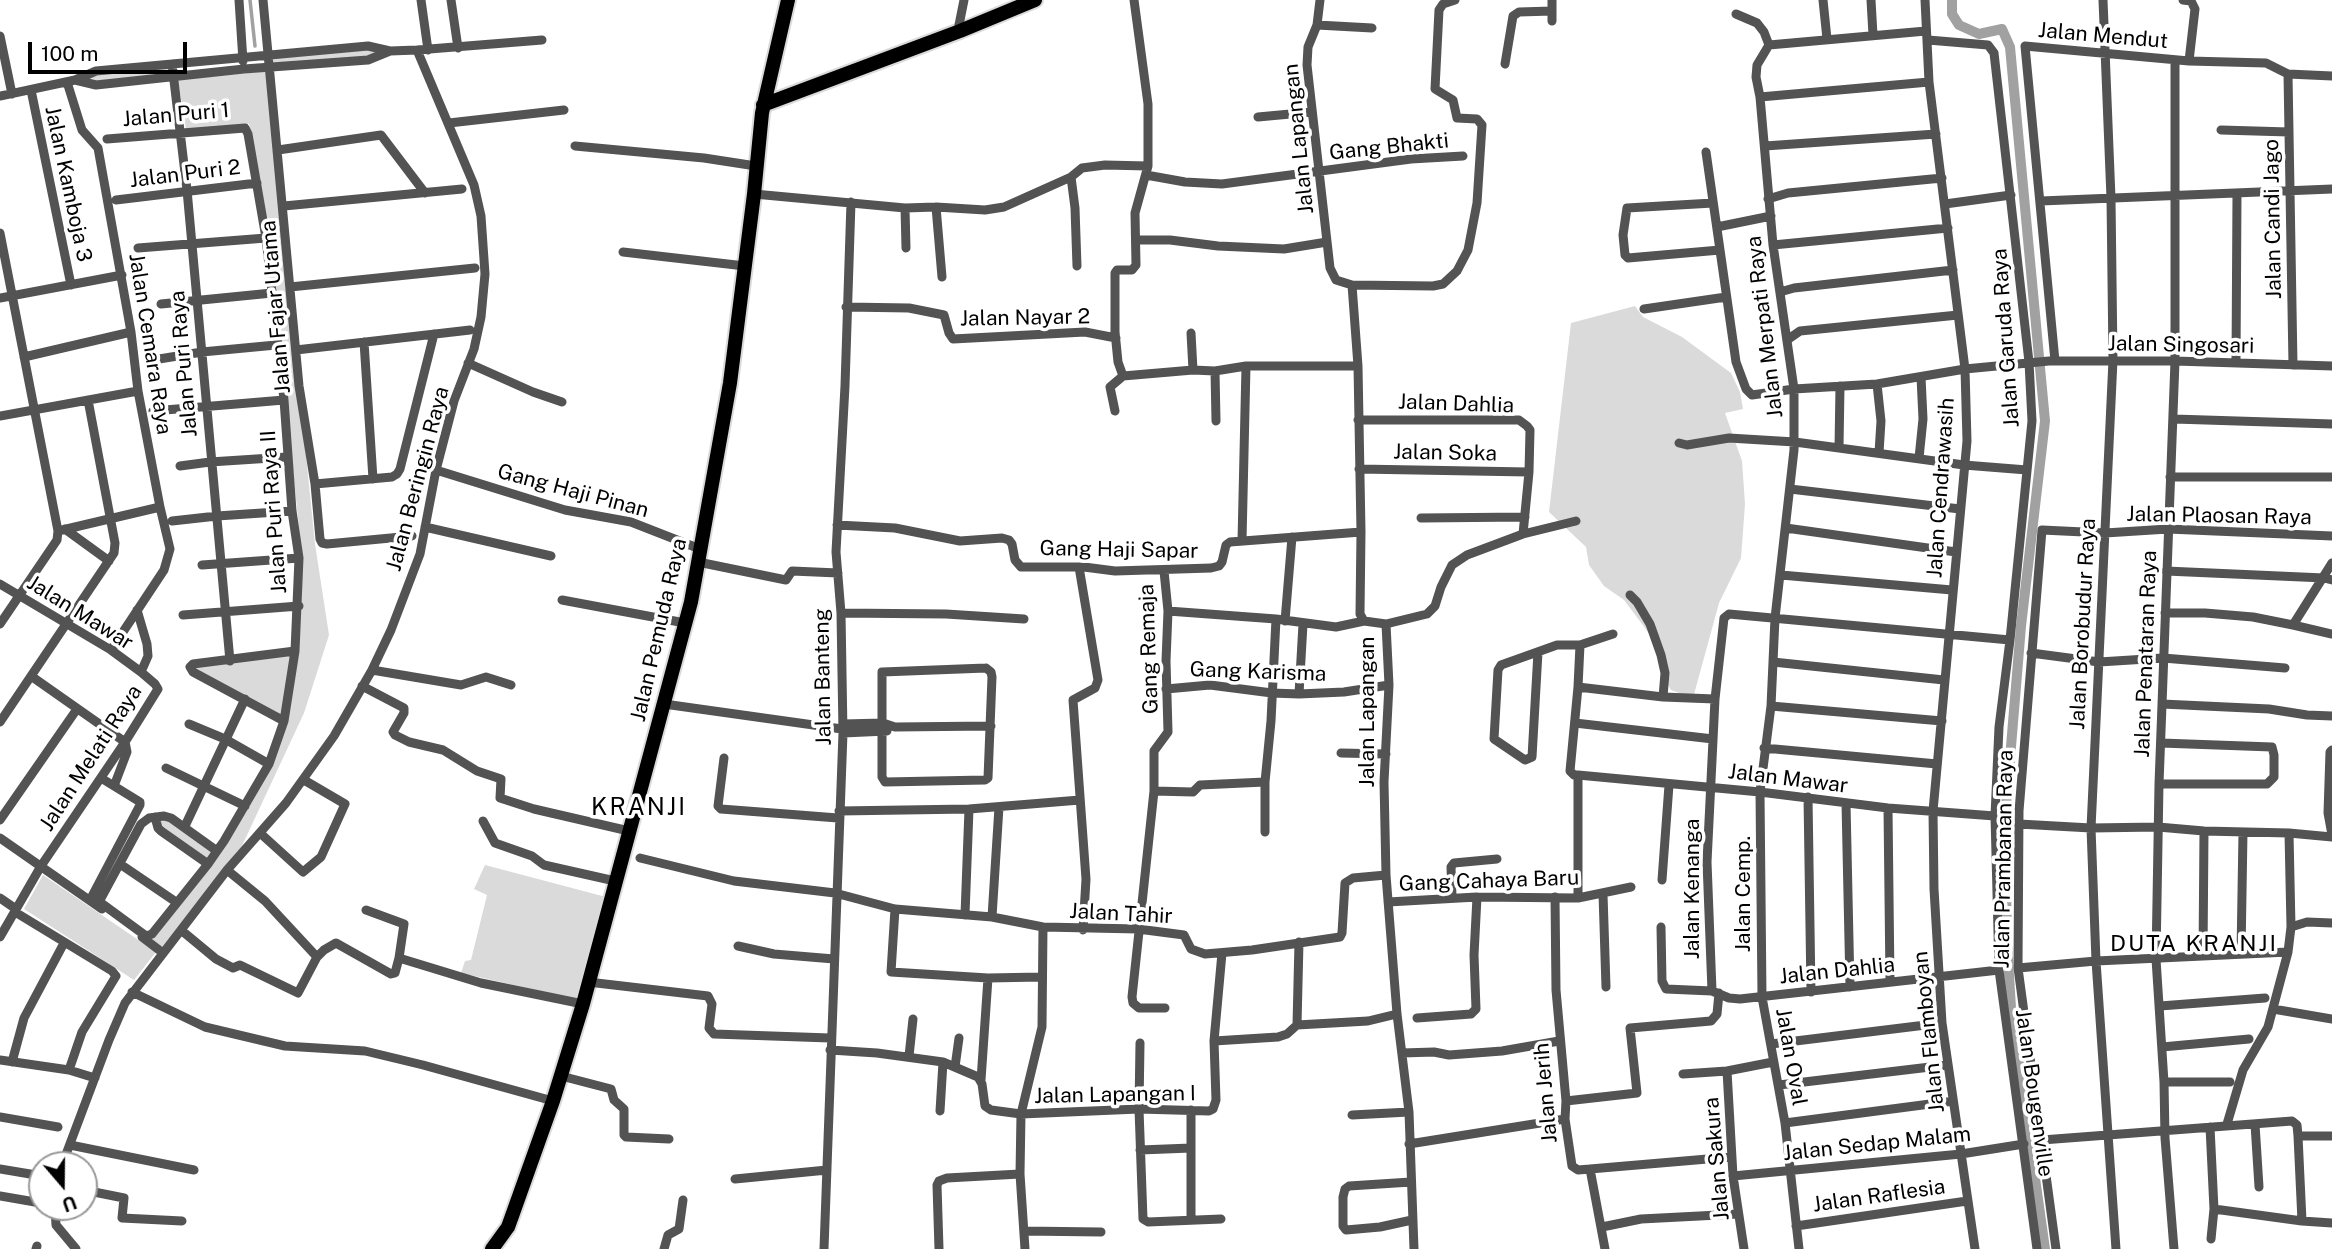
<!DOCTYPE html>
<html>
<head>
<meta charset="utf-8">
<style>
  body { margin:0 }
  #map { position:relative; width:2332px; height:1249px; overflow:hidden; background:#fff; font-family:"Public Sans",sans-serif }
  canvas { display:block }
  .north { position:absolute; left:28px; top:1151px; width:70px; height:70px; box-sizing:border-box; background:#fff; border:2px solid #999; border-radius:50%; rotate:160deg; font-size:19px; font-weight:700; line-height:28px; text-align:center; color:#000 }
  .north::after { content:''; display:block; margin:auto; width:24px; height:32px; background:#000; clip-path:polygon(50% 0,100% 100%,50% 72%,0 100%) }
  .scale { position:absolute; left:28px; top:42px; width:159px; height:32px; box-sizing:border-box; border:4px solid #000; border-top:0; padding-left:9px; font-size:21px; line-height:24px; white-space:nowrap; color:#000; -webkit-text-stroke:5px #fff; paint-order:stroke }
</style>
</head>
<body>
<div id="map">
<canvas width="2332" height="1249"></canvas>
<div class="north">U</div>
<div class="scale">100 m</div>
</div>
<script>
const ctx = document.querySelector('canvas').getContext('2d');
ctx.lineJoin = 'round';
function fillPath(path, color) {
  ctx.fillStyle = color;
  ctx.fill(path, 'evenodd');
}
function shape(rows) {
  const path = new Path2D();
  for (const r of rows) {
    path.moveTo(r[0], r[1]);
    for (let i = 2; i < r.length; i += 2) path.lineTo(r[i], r[i + 1]);
  }
  return path;
}
function stroke(path, color, width, dash) {
  ctx.strokeStyle = color;
  ctx.lineWidth = width;
  ctx.lineCap = dash ? 'butt' : 'round';
  ctx.setLineDash(dash || []);
  ctx.stroke(path);
}
function label(font, color, halo, rows, align = 'center') {
  ctx.font = font + ' "Public Sans",sans-serif';
  ctx.lineWidth = 7;
  ctx.setLineDash([]);
  ctx.textBaseline = 'middle';
  ctx.strokeStyle = halo;
  ctx.fillStyle = color;
  for (const [text, x, y, turn = 0] of rows) {
    ctx.save();
    ctx.translate(x, y);
    ctx.rotate((+turn || 0) * Math.PI / 180);
    ctx.textAlign = isNaN(turn) ? turn : align;
    if (halo) ctx.strokeText(text, 0, 0);
    ctx.fillText(text, 0, 0);
    ctx.restore();
  }
}
const green = shape([
  [368,49,382,52,368,58,274,64,273,56],
  [169,67,170,74,96,82,84,80,96,74],
  [267,71,315,544,329,635,304,713,241,848,163,950,150,940,267,775,299,652,302,557,269,237,249,124,186,129,178,80],
  [1635,306,1643,317,1682,337,1731,373,1740,392,1743,409,1725,413,1742,461,1745,504,1741,558,1719,603,1693,698,1671,690,1661,671,1654,640,1624,600,1604,586,1589,565,1586,547,1549,512,1571,323],
  [293,654,284,717,193,670,194,666],
  [164,817,216,851,208,862,159,828,156,818],
  [485,865,606,897,580,1000,461,973,465,961,471,960,487,895,474,889],
  [43,875,156,952,134,980,24,909]
]);
const stream = shape([
  [250,0,255,46]
]);
const canal = shape([
  [1952,0,1952,14,1959,25,1979,34,2002,29,2010,47,2045,421,2021,626,2005,819,2007,943,2011,1008,2045,1249]
]);
const minor = shape([
  [239,0,243,61],
  [263,0,299,386,315,484,320,539,322,543,327,544,412,536],
  [421,0,428,50],
  [451,0,458,48],
  [1134,0,1148,104,1148,166,1135,213,1136,265,1132,270,1117,270,1115,273,1115,332,1118,362,1123,376,1193,370,1215,371,1246,366,1358,366],
  [1320,0,1317,25,1308,47,1307,65,1330,268,1336,280,1352,285,1358,366,1361,532,1360,614,1364,621,1386,624,1427,614,1435,606,1441,587,1452,565,1467,555,1523,534,1576,521],
  [1552,0,1552,21],
  [1823,0,1827,39],
  [1871,0,1873,35],
  [1925,0,1929,82,1965,369,1967,441,1933,811,1934,889,1942,1023,1975,1249],
  [2103,0,2111,198,2113,360,2091,828,2096,961,2116,1249],
  [2183,0,2191,1,2195,9,2189,61],
  [1736,14,1757,23,1764,32,1769,45],
  [1317,25,1372,28],
  [960,31,959,25,964,0],
  [0,36,12,94],
  [1928,40,1988,45,1994,53,2029,362,2032,421,2010,640,1999,727,1995,816,1999,970,2037,1249],
  [172,64,187,190,230,661],
  [1505,64,1513,16,1519,12,1552,11],
  [2288,74,2293,365],
  [75,80,96,85,244,69,368,60,390,51],
  [67,82,82,130,98,148,131,332,138,391,160,507,170,549,164,570,111,650],
  [31,90,71,285],
  [0,96,75,80,96,71,368,46,390,51,417,50,542,40],
  [1760,97,1929,82],
  [1258,117,1312,112],
  [449,123,564,110],
  [2221,130,2289,132],
  [107,139,245,128,248,134,266,238,284,400,292,511,299,558,295,651,284,721,269,764,224,841,217,851,208,864,152,934,146,936,101,903,100,900,141,824,149,818,164,816,171,818,217,851],
  [575,146,704,158,756,166],
  [1765,146,1936,134],
  [278,150,381,135,425,193],
  [1706,152,1736,362,1746,389,1752,395,1794,389,1877,384,1965,369,2049,361,2175,361,2332,366],
  [1146,175,1185,182,1222,184,1411,159,1463,156],
  [1071,177,1075,208,1077,266],
  [754,194,905,208,936,207,985,210,1004,207,1071,177,1082,168,1105,165,1148,166],
  [1768,199,1788,193,1942,178],
  [116,200,257,183],
  [2041,201,2332,189],
  [1713,203,1627,208,1623,235,1625,255,1628,258,1720,250],
  [1945,204,2011,195],
  [284,206,462,189],
  [936,207,942,277],
  [905,208,906,248],
  [1717,227,1771,216],
  [0,233,58,531,57,540,0,624],
  [1137,240,1170,240,1218,246,1284,249,1327,242],
  [1773,245,1948,228],
  [138,248,266,238],
  [623,252,745,266],
  [1352,285,1433,286,1443,284,1457,271,1468,250,1477,203,1482,125,1477,119,1457,118,1453,100,1435,89,1439,10,1443,4,1455,0],
  [290,287,475,268],
  [1780,292,1794,288,1953,270],
  [0,298,122,275],
  [161,304,272,293],
  [846,307,909,308,944,315,949,333,953,339,1085,332,1116,338],
  [1644,309,1726,297],
  [1191,333,1193,370],
  [1787,340,1800,331,1958,315],
  [364,342,373,479],
  [296,350,470,330],
  [24,357,131,332],
  [153,360,202,352,276,345],
  [2055,361,2025,46,2189,61,2266,63,2288,74,2332,76],
  [468,363,533,392,562,402],
  [2236,363,2237,193],
  [1215,371,1216,421],
  [1877,384,1881,421,1879,453],
  [153,411,284,400],
  [1115,411,1110,387,1123,376],
  [0,416,138,391],
  [2174,419,2332,424],
  [1358,420,1519,420,1527,426,1530,430,1529,472,1523,534],
  [1679,443,1687,445,1729,438,1795,442,1964,465,2027,470],
  [1839,448,1840,386],
  [1919,458,1923,419,1921,377],
  [180,466,210,462,287,457],
  [1359,469,1529,472],
  [436,470,565,510,631,522,700,549],
  [2170,477,2332,477],
  [315,484,392,477,397,474,400,469,434,334],
  [1790,489,1960,509],
  [1421,518,1525,517],
  [172,521,217,516,292,511],
  [837,525,895,528,960,541,1002,538,1009,540,1012,544,1015,560,1021,567,1084,567,1115,571,1211,568,1219,566,1222,562,1226,545,1230,542,1361,532],
  [425,527,551,556],
  [1786,528,1956,552],
  [65,529,109,561],
  [58,531,160,507],
  [1242,541,1246,366],
  [698,562,786,580,792,571,838,573],
  [202,565,299,558],
  [1079,567,1098,680,1095,688,1073,700,1086,879,1083,930],
  [1164,571,1168,611,1166,661,1168,732,1154,751,1154,791,1132,997,1133,1003,1139,1008,1165,1008],
  [2166,571,2324,578,2332,580],
  [1781,575,1952,590],
  [0,584,111,650,141,672,155,684,158,689,125,742,41,866,0,937],
  [1630,595,1637,602,1650,624,1661,655,1665,673,1663,697],
  [562,600,685,623],
  [137,610,147,644,148,656,141,672],
  [1168,611,1276,619,1336,627,1364,621],
  [841,613,946,614,1024,619],
  [2165,613,2205,613,2253,617,2293,625,2332,563],
  [183,615,299,606],
  [1285,621,1292,537],
  [1386,624,1389,685,1384,782,1386,875,1397,1014,1409,1112,1414,1249],
  [2293,625,2332,634],
  [1538,652,1532,757,1525,760,1494,739,1498,670,1501,665,1557,645,1580,645,1613,634],
  [2031,653,2099,662,2163,658,2285,668],
  [1773,662,1944,680],
  [986,668,991,672,992,677,988,778,985,780,885,782,882,777,882,672,986,668],
  [372,670,461,685,486,677,511,685],
  [31,676,125,742,127,752,114,786],
  [362,686,404,708,404,713,393,732,395,735,409,742,443,750,477,771,501,779,500,798,534,809,629,831],
  [1578,687,1663,697,1715,699],
  [1166,689,1210,685,1272,693,1299,694,1344,692,1389,685],
  [1299,694,1303,624],
  [664,704,842,729],
  [2162,704,2269,709,2307,715,2332,716],
  [1771,706,1942,721],
  [284,721,193,672,190,667,193,664,295,651],
  [0,722,114,553,115,543,88,400],
  [1575,723,1713,739],
  [189,724,225,739,269,764],
  [843,724,883,723,895,727,991,726],
  [843,733,887,731],
  [1764,748,1937,764],
  [2332,750,2330,752,2328,813,2332,835],
  [1341,753,1386,754],
  [724,758,718,806,721,809,838,818],
  [166,768,245,806],
  [1578,775,1760,792,1888,808,1995,816],
  [1578,775,1574,775,1570,771,1578,687,1580,645],
  [1578,775,1578,898],
  [2159,784,2267,784,2274,777,2274,755,2272,747,2161,743],
  [1154,791,1193,792,1200,785,1265,782],
  [1808,797,1811,992],
  [1846,803,1850,987],
  [1888,808,1890,982],
  [839,811,969,809,1080,800],
  [155,817,158,828,161,831,208,864],
  [0,820,77,709],
  [483,821,495,843,532,856,544,865,615,881],
  [2019,824,2091,828,2158,827,2204,831,2289,833,2332,837],
  [185,826,245,699],
  [1265,832,1265,782,1271,721,1276,619],
  [260,833,303,872,321,857,345,804,304,780],
  [2289,833,2291,927],
  [0,838,102,909],
  [640,858,734,881,835,893,895,909,992,917,1043,927,1138,929,1184,935,1191,949,1205,954,1252,950,1340,937,1342,933,1345,883,1353,878,1386,875],
  [120,864,176,902],
  [227,870,265,901,317,957],
  [1662,880,1669,785],
  [1603,894,1606,987],
  [1452,897,1451,867,1454,863,1497,859],
  [1555,897,1556,990,1566,1101,1565,1119,1572,1166,1578,1170,1590,1169,1731,1157],
  [0,898,16,909],
  [90,900,140,805,140,802,101,778],
  [1388,902,1477,897,1578,898,1631,887],
  [895,909,891,972,988,978,1041,977],
  [366,910,404,924,399,958],
  [15,912,112,971,116,976,82,1032,69,1070],
  [965,915,969,809],
  [992,917,999,807],
  [1661,927,1662,981,1666,989,1712,991,1729,998,1740,999,1999,970],
  [181,930,216,959,233,968,240,965,298,993,317,957,324,950,336,943,391,974,395,973,399,958,481,983,583,1004],
  [142,937,163,953],
  [738,946,774,954,834,959],
  [2241,954,2243,832],
  [2203,956,2204,831],
  [2018,968,2096,961,2288,952],
  [588,982,708,996,712,1004,709,1028,714,1034,830,1038],
  [1712,991,1707,862,1715,699,1724,618,1729,614,2010,640],
  [132,992,205,1027,285,1046,365,1051,423,1065,553,1101],
  [2160,1006,2265,998],
  [2273,1009,2332,1019],
  [1417,1018,1471,1014,1476,1009,1474,955,1477,897],
  [1297,1025,1299,942],
  [1214,1041,1278,1037,1287,1034,1297,1025,1368,1021,1397,1014],
  [1140,1043,1139,1109,1143,1219,1148,1222,1221,1219],
  [1771,1044,1942,1023],
  [2162,1047,2249,1039],
  [830,1050,877,1053,943,1062,978,1077,982,1084,985,1106,991,1110,1021,1114,1139,1109,1209,1111,1213,1109,1216,1100,1214,1041,1222,953],
  [1402,1053,1434,1052,1449,1055,1502,1051,1559,1041],
  [909,1056,913,1019],
  [0,1060,69,1070,95,1078],
  [12,1062,24,1018,64,943],
  [955,1067,959,1038],
  [1683,1074,1727,1071],
  [561,1076,611,1089,614,1100,624,1109,624,1135,626,1137,669,1139],
  [981,1080,988,978],
  [2164,1082,2230,1082],
  [1779,1085,1947,1065],
  [1566,1101,1637,1093,1630,1028,1711,1021,1717,1014,1719,993],
  [940,1111,943,1062],
  [1352,1115,1409,1112],
  [0,1117,58,1127],
  [1785,1123,1953,1101],
  [2227,1124,2243,1070,2268,1027,2288,952,2291,927,2307,922,2332,923],
  [2255,1124,2259,1187],
  [2210,1127,2214,1209,2302,1221],
  [2298,1136,2332,1136],
  [2042,1140,2292,1121,2297,1125,2298,1136,2302,1221,2332,1223],
  [1409,1144,1565,1119],
  [70,1145,194,1170],
  [1140,1150,1191,1148],
  [62,1165,109,1040,125,1003,227,870,286,803,334,736,372,670,391,630,420,554,436,470,454,401,474,349,481,317,485,274,481,216,474,185,417,50],
  [0,1169,42,1176],
  [1590,1169,1605,1249],
  [1733,1176,1961,1154,2024,1144],
  [735,1179,827,1170],
  [1411,1182,1349,1186,1345,1189,1343,1197,1343,1226,1346,1230,1380,1227,1412,1220],
  [84,1190,124,1198,122,1218,182,1221],
  [0,1196,35,1202],
  [55,1207,56,1225,76,1249],
  [1191,1219,1191,1110],
  [1796,1226,1967,1201],
  [1602,1227,1641,1219,1738,1214],
  [1024,1231,1101,1232],
  [2211,1239,2214,1209],
  [36,1249,37,1246],
  [664,1249,668,1235,679,1229,683,1200],
  [824,1249,843,733,841,613,836,552,845,386,851,202],
  [939,1249,937,1185,939,1181,947,1178,1020,1174],
  [1025,1249,1020,1174,1021,1114,1042,1027,1043,927],
  [1744,1249,1733,1176,1727,1071,1773,1062],
  [1799,1249,1785,1123,1762,997,1760,792,1771,706,1775,618,1794,450,1794,389,1773,245,1760,97,1756,77,1757,65,1769,45,1926,31],
  [2056,1249,2018,968,2019,811,2042,530,2105,533,2168,529,2332,536],
  [2174,1249,2165,1138,2164,1082,2156,959,2159,784,2175,361,2175,60]
]);
const primary = shape([
  [763,105,960,31,1035,0],
  [492,1249,508,1227,512,1216,553,1101,583,1004,691,602,730,383,754,194,762,113,788,0]
]);
const streetNames = [
  ["Jalan Mendut",2103,36,5],
  ["Jalan Puri 1",176,115,-5],
  ["Jalan Lapangan",1299,139,-96],
  ["Gang Bhakti",1389,147,-6],
  ["Jalan Puri 2",185,174,-7],
  ["Jalan Kamboja 3",68,184,78],
  ["Jalan Candi Jago",2273,219,-91],
  ["Jalan Fajar Utama",276,307,-95],
  ["Jalan Nayar 2",1025,318,-1],
  ["Jalan Merpati Raya",1765,327,-97],
  ["Jalan Garuda Raya",2006,338,-94],
  ["Jalan Cemara Raya",150,344,81],
  ["Jalan Singosari",2181,345,1],
  ["Jalan Puri Raya",184,364,-95],
  ["Jalan Dahlia",1456,404,2],
  ["Jalan Soka",1445,453,1],
  ["Jalan Beringin Raya",418,479,-75],
  ["Jalan Cendrawasih",1941,488,-86],
  ["Gang Haji Pinan",573,491,15],
  ["Jalan Puri Raya II",274,512,-94],
  ["Jalan Plaosan Raya",2219,516,1],
  ["Gang Haji Sapar",1119,550,1],
  ["Jalan Mawar",80,613,32],
  ["Jalan Borobudur Raya",2083,624,-87],
  ["Jalan Pemuda Raya",659,630,-77],
  ["Gang Remaja",1149,649,-92],
  ["Jalan Penataran Raya",2146,654,-88],
  ["Gang Karisma",1258,672,2],
  ["Jalan Banteng",823,677,-91],
  ["Jalan Lapangan",1368,712,-90],
  ["Jalan Melati Raya",91,758,-57],
  ["Jalan Mawar",1788,779,7],
  ["Jalan Prambanan Raya",2004,859,-89],
  ["Gang Cahaya Baru",1489,881,-2],
  ["Jalan Kenanga",1693,889,-90],
  ["Jalan Cemp.",1744,894,-90],
  ["Jalan Tahir",1121,914,3],
  ["Jalan Dahlia",1837,971,-6],
  ["Jalan Flamboyan",1929,1032,-96],
  ["Jalan Oval",1791,1057,80],
  ["Jalan Jerih",1546,1093,-95],
  ["Jalan Bougenville",2034,1093,82],
  ["Jalan Lapangan I",1115,1095,-1],
  ["Jalan Sedap Malam",1877,1144,-6],
  ["Jalan Sakura",1717,1159,-95],
  ["Jalan Raflesia",1879,1196,-8]
];
const neighbourhoodNames = [
  ["DUTA KRANJI",2194,944]
];
const quarterNames = [
  ["KRANJI",639,808]
];
fillPath(green, '#dadada');
stroke(stream, '#a1a1a1', 3.5);
stroke(canal, '#a1a1a1', 10);
stroke(primary, '#dbdbdb', 18);
stroke(minor, '#535353', 9);
stroke(primary, '#000', 14);
label('21px', '#000', '#fff', streetNames);
ctx.letterSpacing = '2px';
label('23px', '#000', '#fff', neighbourhoodNames);
ctx.letterSpacing = '0px';
ctx.letterSpacing = '2px';
label('24px', '#000', '#fff', quarterNames);
ctx.letterSpacing = '0px';
</script>
</body>
</html>
